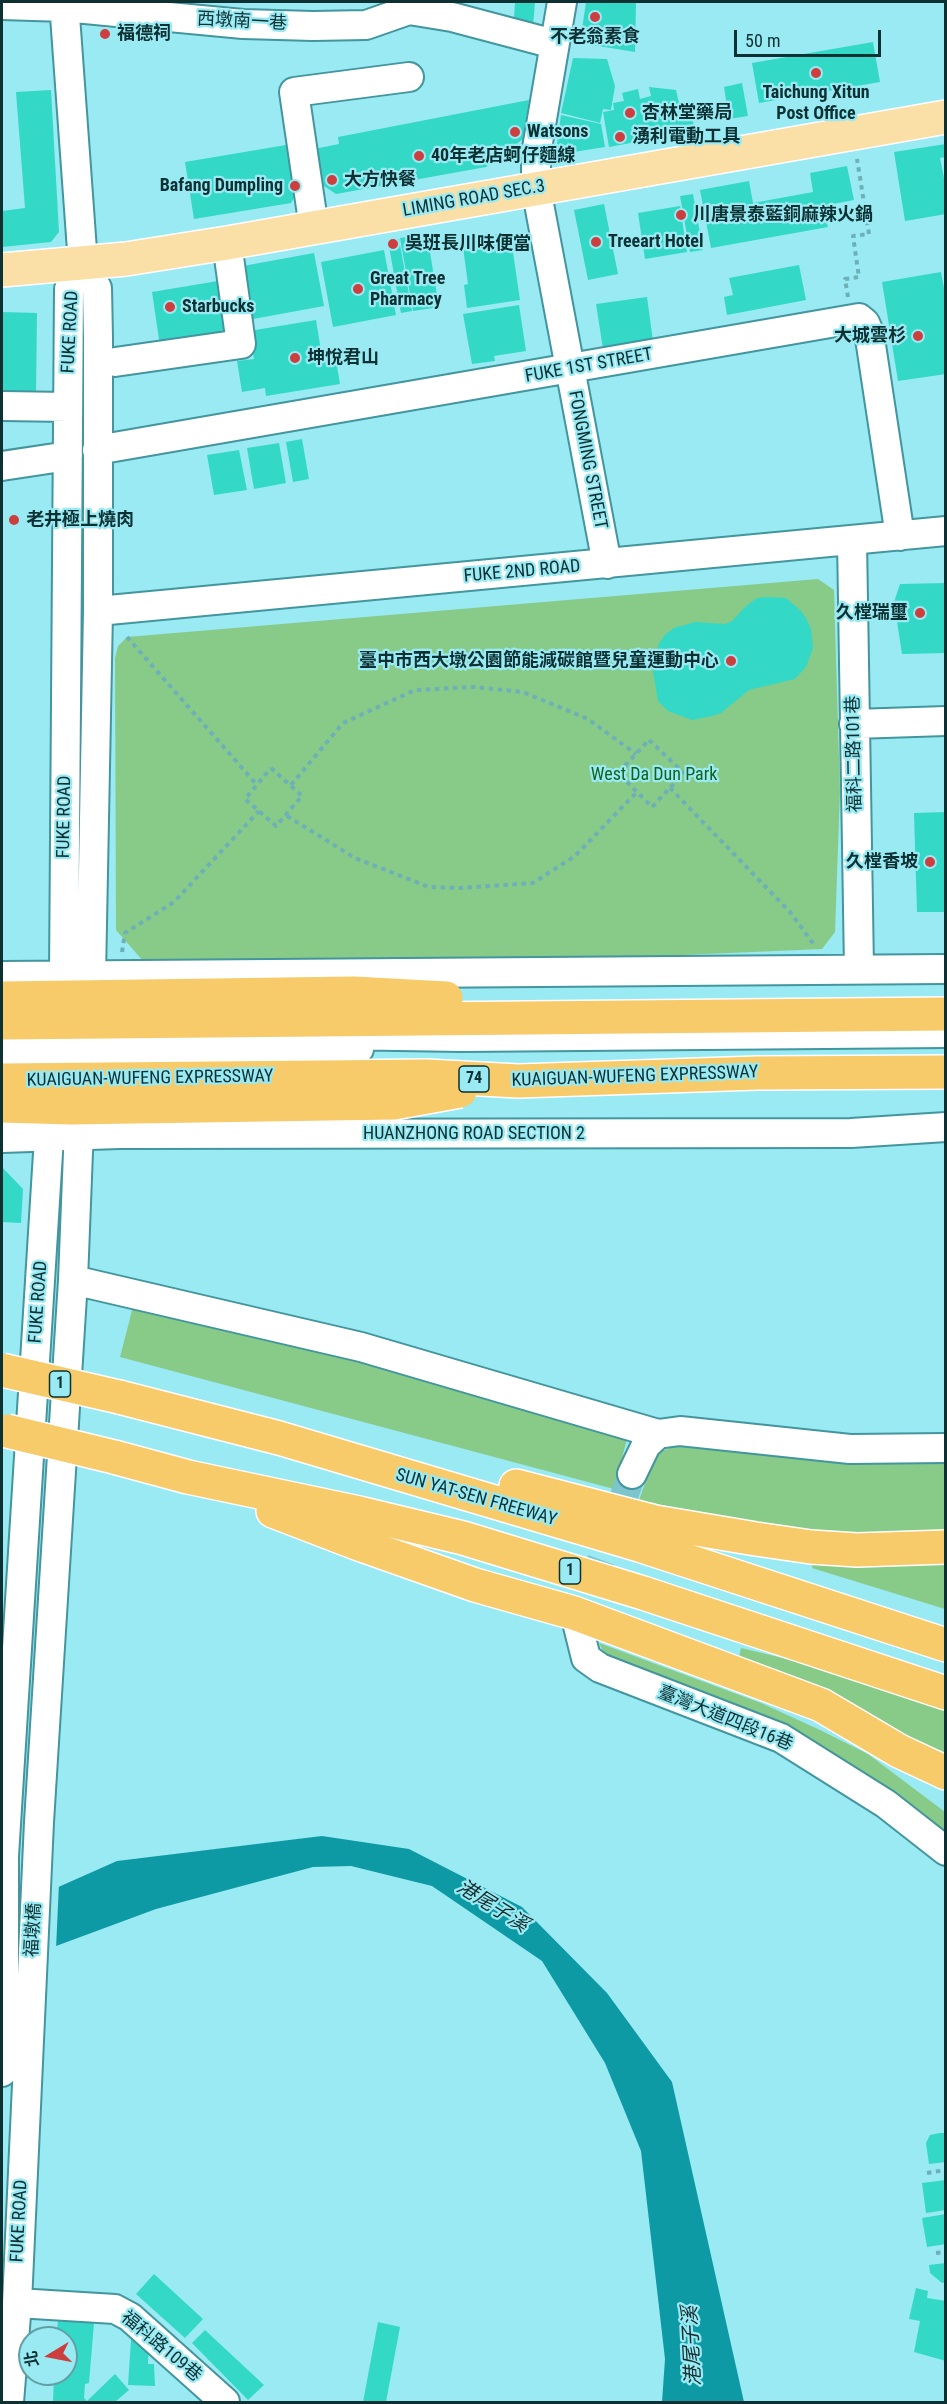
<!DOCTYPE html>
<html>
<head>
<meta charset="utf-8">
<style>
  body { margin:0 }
  #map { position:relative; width:947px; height:2404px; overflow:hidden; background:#99eaf3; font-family:"Roboto Condensed","Noto Sans TC",sans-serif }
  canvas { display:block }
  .frame { position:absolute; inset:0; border:3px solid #0d3033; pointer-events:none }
  .north { position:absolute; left:18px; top:2326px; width:60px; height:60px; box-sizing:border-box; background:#99eaf3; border:2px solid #61a0a6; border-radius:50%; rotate:260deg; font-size:16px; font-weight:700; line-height:24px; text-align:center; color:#0d3033 }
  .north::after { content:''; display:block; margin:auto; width:21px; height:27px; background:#cd3e3f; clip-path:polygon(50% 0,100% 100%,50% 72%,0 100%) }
  .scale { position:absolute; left:734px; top:30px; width:147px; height:27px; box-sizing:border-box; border:3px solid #0d3033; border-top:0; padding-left:8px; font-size:18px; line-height:21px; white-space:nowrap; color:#0d3033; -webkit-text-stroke:4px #99eaf3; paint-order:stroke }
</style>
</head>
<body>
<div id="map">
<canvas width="947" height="2404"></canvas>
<div class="frame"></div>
<div class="north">北</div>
<div class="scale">50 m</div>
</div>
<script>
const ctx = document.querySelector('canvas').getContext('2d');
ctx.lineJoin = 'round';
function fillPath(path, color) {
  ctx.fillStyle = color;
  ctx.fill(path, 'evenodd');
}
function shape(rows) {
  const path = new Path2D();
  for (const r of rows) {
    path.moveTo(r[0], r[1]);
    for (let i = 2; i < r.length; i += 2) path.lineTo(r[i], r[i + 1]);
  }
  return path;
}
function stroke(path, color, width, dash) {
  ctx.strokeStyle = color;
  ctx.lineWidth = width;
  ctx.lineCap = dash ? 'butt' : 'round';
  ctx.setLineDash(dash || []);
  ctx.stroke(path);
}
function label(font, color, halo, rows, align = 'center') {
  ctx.font = font + ' "Roboto Condensed","Noto Sans TC",sans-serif';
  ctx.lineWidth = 4.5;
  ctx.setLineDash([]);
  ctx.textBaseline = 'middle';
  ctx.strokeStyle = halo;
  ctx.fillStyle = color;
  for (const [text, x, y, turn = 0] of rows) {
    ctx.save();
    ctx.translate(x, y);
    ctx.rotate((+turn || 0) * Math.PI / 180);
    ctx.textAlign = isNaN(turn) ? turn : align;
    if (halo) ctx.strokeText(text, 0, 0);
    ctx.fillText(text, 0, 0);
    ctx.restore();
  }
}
const green = shape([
  [818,579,834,590,840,791,835,932,822,949,613,958,143,961,116,930,115,658,118,646,127,637],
  [135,1299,629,1431,614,1489,120,1357],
  [681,1444,945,1456,945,1535,845,1537,708,1515,639,1500,656,1453],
  [814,1556,945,1557,945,1609,812,1568],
  [599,1643,761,1703,820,1730,868,1754,945,1812,945,1842,607,1659],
  [741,1648,795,1661,945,1710,945,1760,738,1663]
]);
const water = shape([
  [322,1836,409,1849,522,1907,607,1993,672,2082,744,2402,662,2402,665,2359,641,2151,605,2063,542,1961,432,1886,351,1866,313,1867,156,1909,2,1966,2,1912,117,1861]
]);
const pier = shape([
  [59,1883,56,1949,2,1969,2,1909]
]);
const building = shape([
  [515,2,535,2,532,39,513,37],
  [586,2,636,2,635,52,580,43],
  [873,42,880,82,759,103,752,63],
  [573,58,607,59,615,86,611,110,603,109,600,123,561,113],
  [742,83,748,116,729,119,724,87],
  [649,87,676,90,679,103,689,104,695,131,609,147,603,112,614,110,613,103,624,101,622,93,638,89,640,99,651,96],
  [51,90,59,232,51,242,2,247,2,211,25,208,16,92],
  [529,100,523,139,486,167,336,194,321,184,314,149,339,144,338,137],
  [561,115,601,124,605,147,567,153,557,144],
  [292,144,299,189,291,203,194,219,185,162],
  [946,144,946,157,940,158,946,188,946,214,905,221,894,152],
  [847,166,854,200,823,206,828,227,711,248,700,190,749,181,753,203,813,192,810,173],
  [693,194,703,250,690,252,680,196],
  [604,204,618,274,588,280,574,210],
  [680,206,687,252,645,259,638,213],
  [510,232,520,300,467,308,464,285,468,284,462,240],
  [427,234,439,307,413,311,400,238],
  [399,239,412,311,401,313,388,241],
  [384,250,396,315,333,327,321,262],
  [314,253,324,306,253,319,243,266],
  [799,265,806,300,727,315,724,297,733,295,729,278],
  [941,272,946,299,946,374,898,381,882,282],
  [224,280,232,334,160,346,152,292],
  [647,297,653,341,603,349,596,304],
  [519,305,526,351,494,356,495,361,472,364,463,314],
  [2,312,37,313,36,393,2,392],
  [316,320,322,357,335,354,340,384,266,396,265,388,242,392,237,361,254,359,249,331],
  [302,439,309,479,293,482,286,442],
  [279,443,286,483,254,489,247,448],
  [239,450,247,490,214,495,207,455],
  [946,583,946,653,902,654,894,602,900,584],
  [768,597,786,598,800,610,806,618,811,629,813,648,806,667,795,679,749,690,721,713,712,716,692,720,668,711,658,701,653,672,659,643,666,634,674,628,695,622,725,624,732,621,746,606,757,598],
  [946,812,946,912,917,912,914,813],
  [2,1167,23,1189,21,1223,2,1222],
  [940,2133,946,2133,946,2162,929,2164,926,2143,930,2135],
  [946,2180,946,2210,926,2213,922,2183],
  [946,2214,946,2244,927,2247,922,2218],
  [946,2263,946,2282,942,2283,930,2273,929,2265],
  [154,2274,203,2319,185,2338,136,2294],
  [916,2288,928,2291,927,2298,946,2301,946,2361,914,2352,920,2321,909,2319],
  [58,2321,94,2323,89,2383,85,2384,84,2398,87,2401,115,2374,129,2390,115,2402,53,2402,54,2374,66,2374,66,2338,56,2338],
  [378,2322,400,2327,386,2402,363,2402],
  [205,2330,264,2385,248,2400,192,2343],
  [131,2340,149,2340,148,2364,154,2364,155,2386,128,2385]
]);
const minorTunnel = shape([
  [578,1626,632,1474]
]);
const path = shape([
  [848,297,845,279,859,277,853,236,869,234,857,159],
  [127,637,257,785],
  [649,740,684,773,652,807,618,773,649,740],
  [271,768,302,796,276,826,245,799,271,768],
  [291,785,343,723,415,690,474,687,523,692,588,719,636,754],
  [670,788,790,912,815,946],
  [287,816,355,858,429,887,461,888,533,883,575,856,637,792],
  [122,952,125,933,174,902,259,811],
  [927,2173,946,2170],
  [936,2253,946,2252]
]);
const minor = shape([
  [562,2,536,154,536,188,607,564],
  [2,5,64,7,243,24,313,26,366,25,409,10,452,17,554,44],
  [314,228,294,92,409,77],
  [115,362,241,344,227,243],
  [2,406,68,407],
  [97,450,859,318,865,323,869,332,900,536],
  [2,466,68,456],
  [852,540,859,969],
  [98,611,946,531],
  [854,724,946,721],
  [2,976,946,969],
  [336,1035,461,1037,946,1033],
  [2,1050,359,1049],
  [2,1138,119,1134,851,1133,946,1127],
  [73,1280,361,1347,658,1434],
  [632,1474,646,1445,658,1434,680,1431,850,1449,946,1448],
  [578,1626,586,1658,600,1668,781,1738,886,1804,946,1851],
  [2,2072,4,2041,4,1856,48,1153,64,975,69,289,83,264],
  [17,2303,115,2309,130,2317,225,2402],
  [9,2402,17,2303,39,1822,73,1280,78,1152,91,976,98,611,98,337,97,288,83,264,64,2]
]);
const major = shape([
  [2,270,126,259,227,243,946,117]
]);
const highway = shape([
  [119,1397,279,1438,639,1545,946,1645],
  [114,1457,188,1477,359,1513,463,1538,643,1593,946,1693],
  [516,1486,655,1522,756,1539,811,1547,857,1550,946,1547],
  [273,1511,359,1544,475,1585,574,1613,821,1705,899,1751,946,1773]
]);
const highwayBridge = shape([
  [2,998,354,993,446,998],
  [2,1023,946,1014],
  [2,1080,427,1076,518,1081,757,1073,946,1072],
  [2,1106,70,1108,394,1103,460,1091],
  [2,1370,119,1397],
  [7,1431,114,1457]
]);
const markers = [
  [595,17,6,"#cd3e3f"],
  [105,34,6,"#cd3e3f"],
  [816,73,6,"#cd3e3f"],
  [630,113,6,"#cd3e3f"],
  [515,132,6,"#cd3e3f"],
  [620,137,6,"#cd3e3f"],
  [419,156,6,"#cd3e3f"],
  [332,180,6,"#cd3e3f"],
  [295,186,6,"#cd3e3f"],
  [681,215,6,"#cd3e3f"],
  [596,242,6,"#cd3e3f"],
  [393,244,6,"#cd3e3f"],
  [358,289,6,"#cd3e3f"],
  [170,307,6,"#cd3e3f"],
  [918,336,6,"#cd3e3f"],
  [295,358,6,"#cd3e3f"],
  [14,520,6,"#cd3e3f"],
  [920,613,6,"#cd3e3f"],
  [731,661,6,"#cd3e3f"],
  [930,862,6,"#cd3e3f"]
];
const shields = [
  [474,1079,30],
  [60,1384,21],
  [570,1571,21]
];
const shieldNames = [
  ["74",474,1079],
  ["1",60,1384],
  ["1",570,1571]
];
const streetNames = [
  ["西墩南一巷",242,22,3],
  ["LIMING ROAD SEC.3",474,199,-10],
  ["FUKE ROAD",71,332,-87],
  ["FUKE 1ST STREET",589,366,-10],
  ["FONGMING STREET",587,460,79],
  ["FUKE 2ND ROAD",522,572,-5],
  ["福科二路101巷",855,754,-91],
  ["FUKE ROAD",65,817,-89],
  ["KUAIGUAN-WUFENG EXPRESSWAY",635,1077,-2],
  ["KUAIGUAN-WUFENG EXPRESSWAY",150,1079,-1],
  ["HUANZHONG ROAD SECTION 2",474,1134],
  ["FUKE ROAD",39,1302,-86],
  ["SUN YAT-SEN FREEWAY",476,1498,16],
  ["臺灣大道四段16巷",725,1719,22],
  ["福墩橋",34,1930,-87],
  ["FUKE ROAD",20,2221,-87],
  ["福科路109巷",161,2347,40]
];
const poiNames = [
  ["福德祠",117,34],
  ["不老翁素食",595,37,"center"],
  ["Taichung Xitun",816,93,"center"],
  ["Post Office",816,114,"center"],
  ["杏林堂藥局",642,113],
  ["Watsons",527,132],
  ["湧利電動工具",632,137],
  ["40年老店蚵仔麵線",431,156],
  ["大方快餐",344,180],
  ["Bafang Dumpling",283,186,"right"],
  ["川唐景泰藍銅麻辣火鍋",693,215],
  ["Treeart Hotel",608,242],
  ["吳班長川味便當",405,244],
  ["Great Tree",370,279],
  ["Pharmacy",370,300],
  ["Starbucks",182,307],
  ["大城雲杉",906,336,"right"],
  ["坤悅君山",307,358],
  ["老井極上燒肉",26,520],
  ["久樘瑞璽",908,613,"right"],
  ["臺中市西大墩公園節能減碳館暨兒童運動中心",719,661,"right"],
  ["久樘香坡",918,862,"right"]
];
const parkNames = [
  ["West Da Dun Park",654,775]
];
const waterNames = [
  ["港尾子溪",492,1907,32],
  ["港尾子溪",693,2346,-93]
];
fillPath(green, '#88ca88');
fillPath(water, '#0e9aa5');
fillPath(pier, '#99eaf3');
fillPath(building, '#34d8c7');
stroke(minorTunnel, '#7dc5cd', 28, [28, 14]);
stroke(minor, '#43959e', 32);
stroke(major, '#fff', 36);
stroke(highway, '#fff', 36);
stroke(path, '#6eb0b7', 4, [4.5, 4.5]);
stroke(minor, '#fff', 28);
stroke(major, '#fadfa6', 33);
stroke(highway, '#f7ca6a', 33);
stroke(highwayBridge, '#fff', 36, []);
stroke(highwayBridge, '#f7ca6a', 33);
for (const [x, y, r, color] of markers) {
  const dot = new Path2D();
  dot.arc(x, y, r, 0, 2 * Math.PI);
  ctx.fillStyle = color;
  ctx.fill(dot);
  stroke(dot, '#99eaf3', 2);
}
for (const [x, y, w] of shields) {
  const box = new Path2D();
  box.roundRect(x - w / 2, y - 13, w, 26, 4.5);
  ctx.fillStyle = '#99eaf3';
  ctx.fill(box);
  stroke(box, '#0d3033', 1.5);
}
label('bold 16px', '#0d3033', null, shieldNames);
label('18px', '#0d3033', '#99eaf3', streetNames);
label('bold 18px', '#0d3033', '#99eaf3', poiNames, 'left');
label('18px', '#14631d', '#99eaf3', parkNames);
label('italic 20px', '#142e31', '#99eaf3', waterNames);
</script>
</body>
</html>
